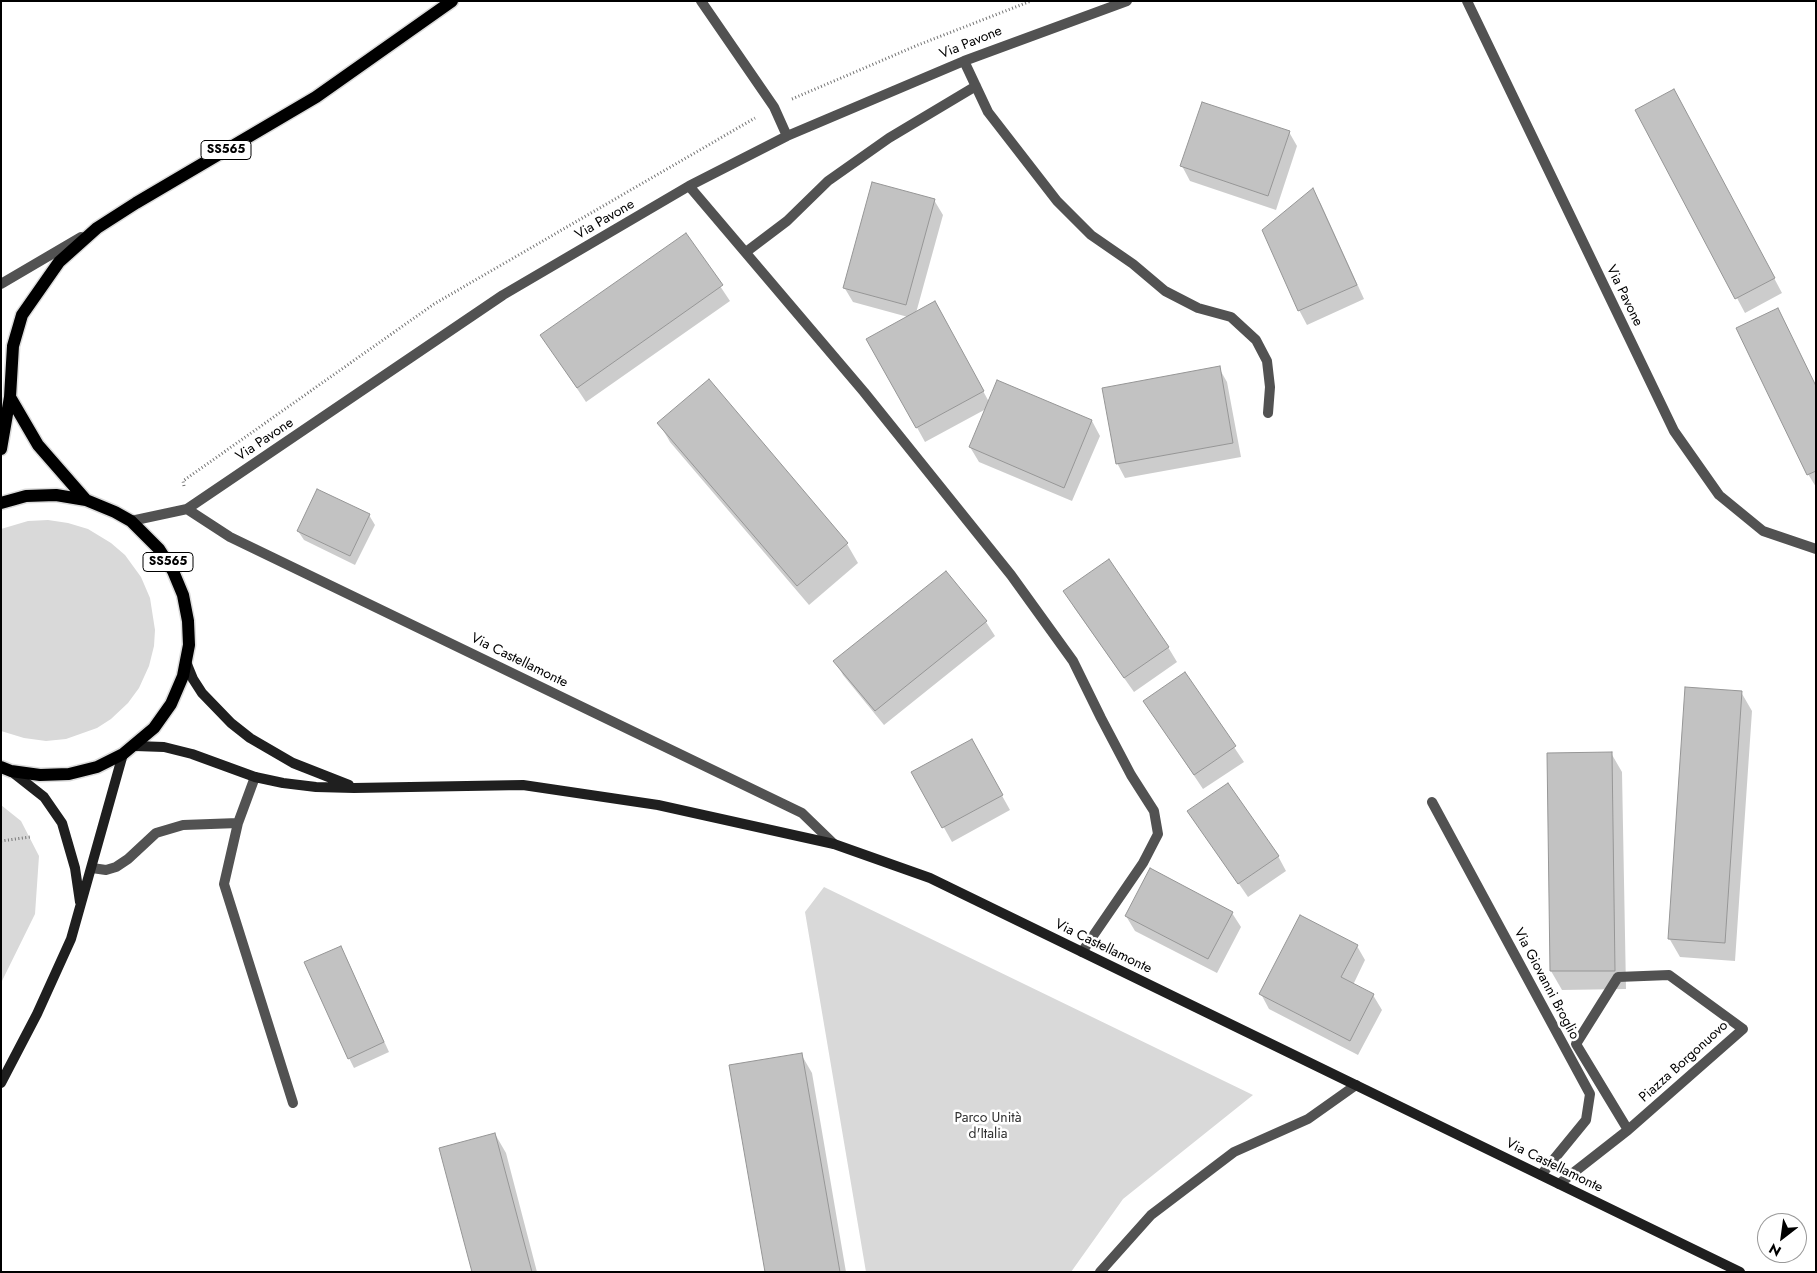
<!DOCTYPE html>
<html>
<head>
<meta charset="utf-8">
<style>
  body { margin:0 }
  #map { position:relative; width:1817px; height:1273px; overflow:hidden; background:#fff; font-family:Jost,sans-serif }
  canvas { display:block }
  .frame { position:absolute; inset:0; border:2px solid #000; pointer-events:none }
  .north { position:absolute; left:1757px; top:1213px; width:50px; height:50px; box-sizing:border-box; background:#fff; border:1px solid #999; border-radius:50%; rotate:210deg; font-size:14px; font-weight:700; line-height:20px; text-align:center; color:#000 }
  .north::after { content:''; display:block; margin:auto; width:18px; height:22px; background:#000; clip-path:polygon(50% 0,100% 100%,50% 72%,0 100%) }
</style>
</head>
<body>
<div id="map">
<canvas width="1817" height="1273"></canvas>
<div class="frame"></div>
<div class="north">N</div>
</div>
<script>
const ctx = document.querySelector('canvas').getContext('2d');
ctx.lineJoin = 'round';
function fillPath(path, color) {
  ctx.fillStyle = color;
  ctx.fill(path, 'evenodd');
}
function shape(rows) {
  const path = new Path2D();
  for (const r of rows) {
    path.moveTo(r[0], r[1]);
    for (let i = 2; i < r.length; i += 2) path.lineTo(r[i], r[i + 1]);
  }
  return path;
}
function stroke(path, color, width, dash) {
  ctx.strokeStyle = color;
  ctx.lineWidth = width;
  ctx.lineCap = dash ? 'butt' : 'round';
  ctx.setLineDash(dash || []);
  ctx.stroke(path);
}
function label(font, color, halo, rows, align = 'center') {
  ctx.font = font + ' Jost,sans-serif';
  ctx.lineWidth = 5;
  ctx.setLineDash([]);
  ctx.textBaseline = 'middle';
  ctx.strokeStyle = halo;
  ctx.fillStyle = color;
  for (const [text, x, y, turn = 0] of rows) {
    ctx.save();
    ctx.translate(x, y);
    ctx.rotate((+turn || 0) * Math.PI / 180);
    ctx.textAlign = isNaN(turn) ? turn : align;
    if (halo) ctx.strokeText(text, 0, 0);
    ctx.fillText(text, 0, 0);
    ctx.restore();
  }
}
const green = shape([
  [48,520,68,523,88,529,111,543,125,555,141,577,150,598,155,630,154,646,149,666,139,688,128,703,111,719,97,728,66,739,46,741,24,738,1,731,1,529,28,521],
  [1,805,21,821,39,856,35,914,1,983],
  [824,887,1253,1095,1123,1199,1071,1272,866,1272,805,912]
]);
const shadow = shape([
  [1682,105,1782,293,1745,313,1636,110],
  [1289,132,1297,146,1276,210,1190,181,1182,166],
  [1313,190,1321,204,1364,299,1307,325,1299,310],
  [934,200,943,215,916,313,943,317,989,402,1092,421,1100,436,1072,501,979,462,970,447,986,409,925,442,868,339,908,317,853,302,844,287],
  [686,235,730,301,586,402,542,336],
  [1219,368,1227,382,1241,457,1125,478,1117,463],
  [708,381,847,544,858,563,809,605,670,442,659,423],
  [1816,386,1816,487,1808,474],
  [369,515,375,525,355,565,304,540,298,531],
  [946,572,986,622,995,636,884,725,843,675,835,661],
  [1073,606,1168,647,1177,662,1134,692],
  [1185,674,1244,762,1203,789,1144,701],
  [1741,692,1752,711,1735,961,1680,957,1669,938],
  [971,740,1010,810,952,842,913,772],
  [1611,753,1622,772,1626,989,1562,990,1551,971],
  [1189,811,1278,856,1286,871,1248,897],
  [1232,913,1241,927,1217,973,1135,931,1126,916],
  [1357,946,1365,960,1353,985,1373,995,1382,1010,1358,1055,1269,1009,1261,994],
  [346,957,389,1052,354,1068,349,1058],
  [801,1054,812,1073,846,1272,766,1272],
  [495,1134,506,1153,537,1272,473,1272]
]);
const building = shape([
  [1674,89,1775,278,1735,299,1635,110,1674,89],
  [1202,102,1290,131,1268,196,1180,166,1202,102],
  [872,182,935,199,906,305,843,288,872,182],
  [1313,188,1357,285,1298,311,1262,230,1313,188],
  [686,233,723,285,577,388,540,335,686,233],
  [935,301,984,391,916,428,866,339,935,301],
  [1778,308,1816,386,1816,471,1807,475,1736,328,1778,308],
  [1220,366,1233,443,1116,464,1102,388,1220,366],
  [709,379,848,543,797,586,657,423,709,379],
  [997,380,1092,420,1064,488,969,447,997,380],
  [317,489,370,514,350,556,297,531,317,489],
  [1109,559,1169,647,1124,678,1063,591,1109,559],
  [946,571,987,621,875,711,833,661,946,571],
  [1185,672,1236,746,1194,775,1143,701,1185,672],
  [1685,687,1742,691,1725,943,1668,939,1685,687],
  [972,739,1003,795,942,828,911,772,972,739],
  [1612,752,1615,971,1550,971,1547,753,1612,752],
  [1228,783,1279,856,1238,884,1187,811,1228,783],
  [1150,868,1233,912,1208,959,1125,916,1150,868],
  [1300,915,1358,945,1341,977,1374,994,1350,1041,1259,994,1300,915],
  [341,946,384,1042,348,1059,304,962,341,946],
  [802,1053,840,1272,765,1272,729,1065,802,1053],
  [495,1133,532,1272,472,1272,439,1148,495,1133]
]);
const path = shape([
  [792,99,918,45,1031,1],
  [184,486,183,481,434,304,755,118],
  [1,841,30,837]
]);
const service = shape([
  [255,777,238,823,224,884,293,1103],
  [92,868,106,870,116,867,128,859,156,833,183,825,238,823]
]);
const pedestrian = shape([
  [1559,1184,1628,1130,1743,1029,1669,975,1618,977,1576,1044,1628,1130]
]);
const minor = shape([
  [701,1,774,107,787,136],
  [1467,1,1674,431,1719,495,1763,531,1816,549],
  [964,61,988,112,1057,201,1091,235,1133,264,1165,291,1198,308,1231,317,1256,340,1267,361,1270,387,1268,413],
  [689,186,864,392,1011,575,1073,661,1101,718,1131,775,1154,811,1158,834,1143,863,1082,952],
  [746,252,787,221,828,181,889,138,976,86],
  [1,284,81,237],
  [187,509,230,537,802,813,834,844],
  [131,521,187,509,503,295,689,186,787,136,964,61,1127,1],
  [1432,802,1590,1094,1586,1120,1541,1175],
  [1100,1272,1151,1215,1234,1152,1308,1119,1356,1085]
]);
const secondary = shape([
  [186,662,193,679,202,693,231,723,250,738,293,763,349,785],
  [135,746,164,747,192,754,255,777,283,783,316,787,354,788,523,785,658,805,834,844,930,878,1740,1272],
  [11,771,44,797,62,823,75,868,80,902],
  [1,1083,37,1014,71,939,123,754]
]);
const primary = shape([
  [10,397,38,445,86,500],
  [1,449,10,397,13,346,22,315,59,262,97,228,136,203,316,97,452,1],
  [1,503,26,496,56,495,86,500,115,512,131,521,159,549,173,571,183,595,188,621,189,645,183,676,171,704,154,728,123,754,97,767,69,774,40,775,11,771,1,767]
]);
const shields = [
  [226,150,50],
  [168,562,50]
];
const shieldNames = [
  ["SS565",226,150],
  ["SS565",168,562]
];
const streetNames = [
  ["Via Pavone",971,43,-22],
  ["Via Pavone",605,220,-30],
  ["Via Pavone",1624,296,64],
  ["Via Pavone",265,440,-34],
  ["Via Castellamonte",519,661,26],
  ["Via Castellamonte",1103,947,26],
  ["Via Giovanni Broglio",1546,984,62],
  ["Piazza Borgonuovo",1684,1062,-42],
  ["Via Castellamonte",1554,1166,26]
];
const parkNames = [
  ["Parco Unità",988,1119],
  ["d'Italia",988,1135]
];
fillPath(green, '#d9d9d9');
fillPath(shadow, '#0003');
fillPath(building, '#c2c2c2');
stroke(building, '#969696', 1);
stroke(primary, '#dbdbdb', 15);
stroke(path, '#747474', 3, [1, 2.5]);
stroke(service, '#525252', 10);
stroke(pedestrian, '#525252', 10);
stroke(minor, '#525252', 10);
stroke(secondary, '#1f1f1f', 10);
stroke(primary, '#000', 12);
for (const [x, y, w] of shields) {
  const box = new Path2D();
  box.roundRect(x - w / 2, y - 9.5, w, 19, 4);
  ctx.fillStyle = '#fff';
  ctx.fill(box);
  stroke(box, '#000', 1);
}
label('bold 12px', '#000', null, shieldNames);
label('14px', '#000', '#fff', streetNames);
label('14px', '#303030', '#fff', parkNames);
</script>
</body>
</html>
